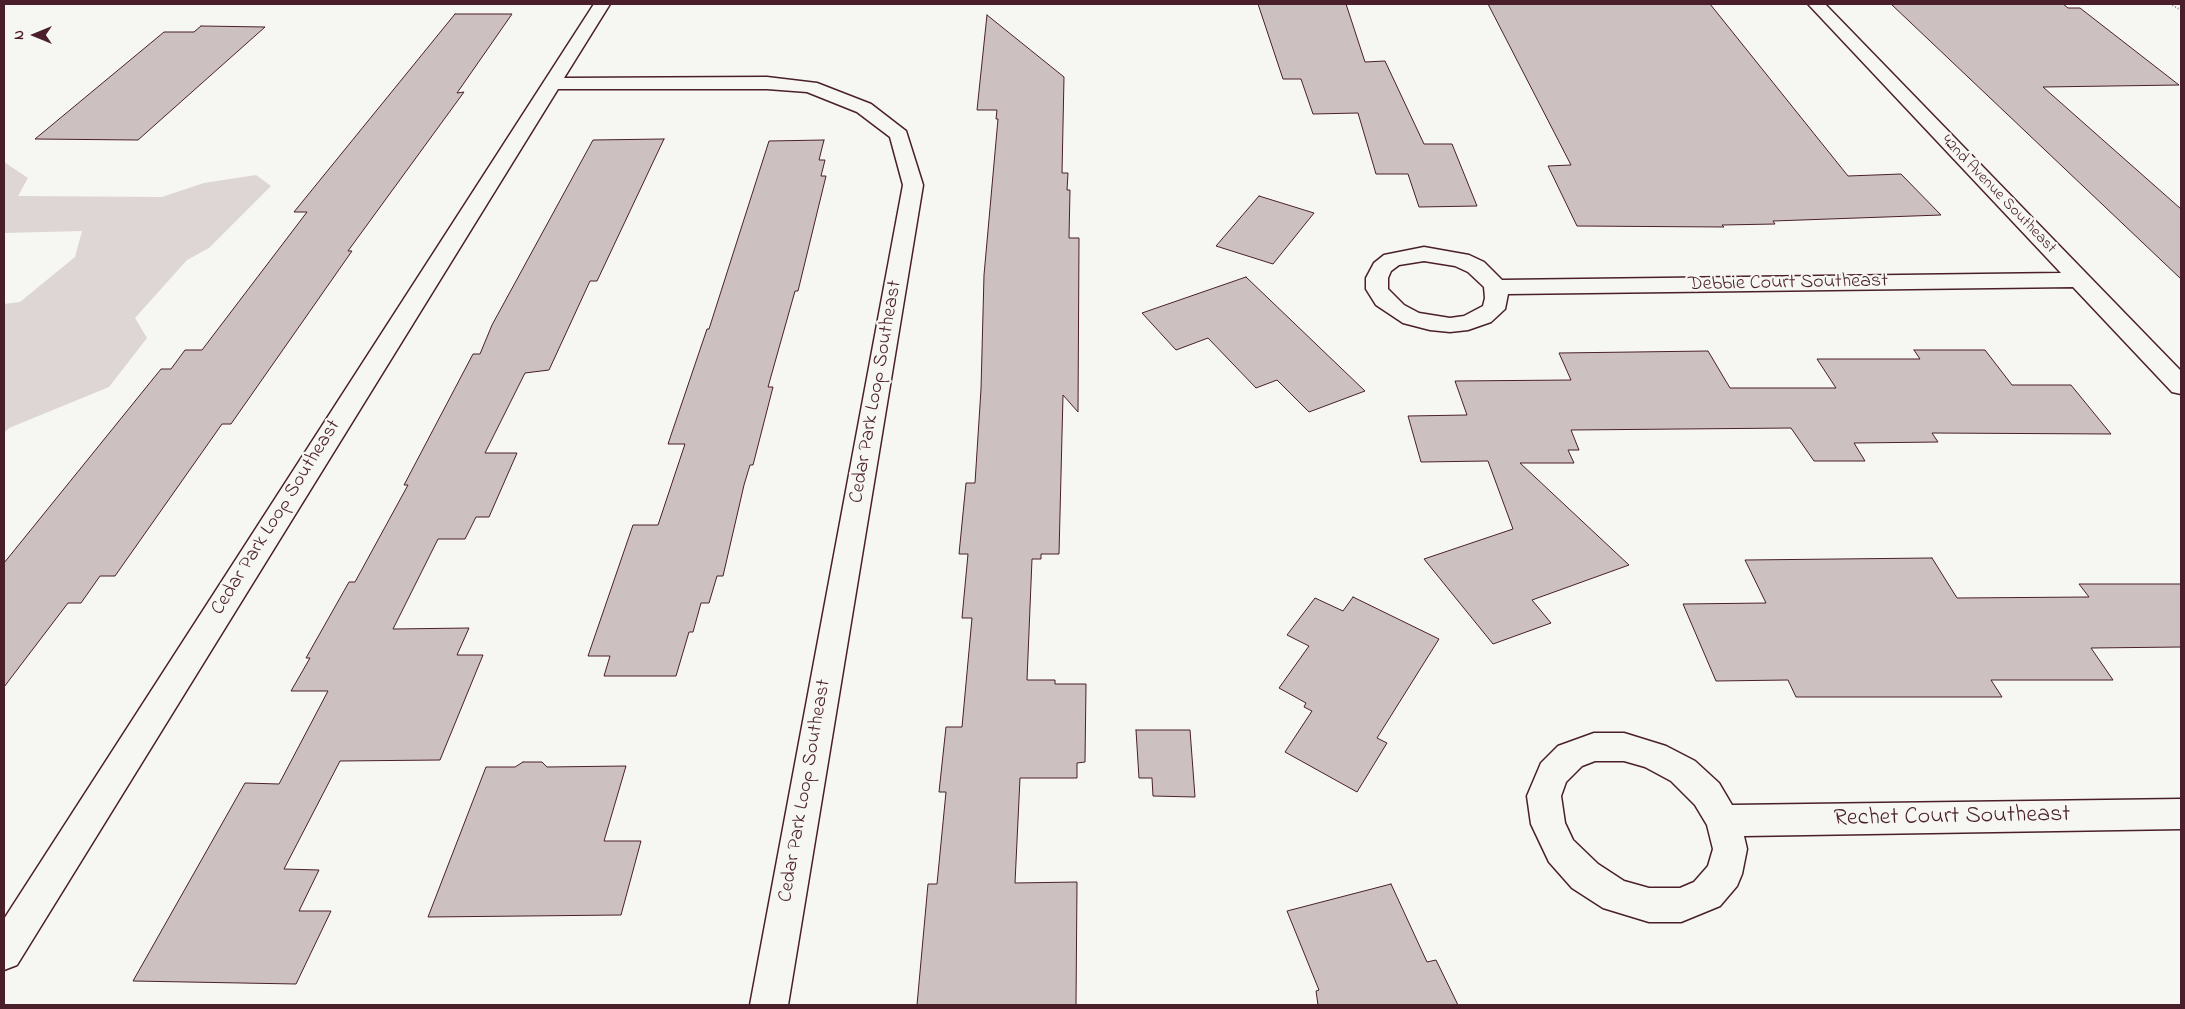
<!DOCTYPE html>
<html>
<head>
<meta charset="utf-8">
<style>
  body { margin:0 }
  #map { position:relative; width:2185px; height:1009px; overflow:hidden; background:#f6f6f2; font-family:"Indie Flower",sans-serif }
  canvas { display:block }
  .frame { position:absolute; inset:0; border:5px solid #4a1f2b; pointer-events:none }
  .north { position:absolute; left:10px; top:10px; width:50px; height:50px; -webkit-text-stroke:4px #f6f6f2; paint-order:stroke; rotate:270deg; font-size:14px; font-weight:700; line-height:20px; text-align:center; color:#4a1f2b }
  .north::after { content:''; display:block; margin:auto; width:18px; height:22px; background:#4a1f2b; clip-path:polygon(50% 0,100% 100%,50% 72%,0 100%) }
</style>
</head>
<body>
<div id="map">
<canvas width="2185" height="1009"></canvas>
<div class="frame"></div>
<div class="north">N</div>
</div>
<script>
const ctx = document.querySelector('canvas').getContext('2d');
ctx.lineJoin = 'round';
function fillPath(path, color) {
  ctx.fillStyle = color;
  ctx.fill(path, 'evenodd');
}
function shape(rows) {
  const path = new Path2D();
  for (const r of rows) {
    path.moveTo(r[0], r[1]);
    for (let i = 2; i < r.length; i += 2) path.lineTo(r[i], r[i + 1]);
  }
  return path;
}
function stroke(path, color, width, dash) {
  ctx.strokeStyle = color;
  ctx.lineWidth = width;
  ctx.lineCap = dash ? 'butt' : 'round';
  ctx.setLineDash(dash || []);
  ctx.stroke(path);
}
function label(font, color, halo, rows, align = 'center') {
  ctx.font = font + ' "Indie Flower",sans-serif';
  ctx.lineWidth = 4.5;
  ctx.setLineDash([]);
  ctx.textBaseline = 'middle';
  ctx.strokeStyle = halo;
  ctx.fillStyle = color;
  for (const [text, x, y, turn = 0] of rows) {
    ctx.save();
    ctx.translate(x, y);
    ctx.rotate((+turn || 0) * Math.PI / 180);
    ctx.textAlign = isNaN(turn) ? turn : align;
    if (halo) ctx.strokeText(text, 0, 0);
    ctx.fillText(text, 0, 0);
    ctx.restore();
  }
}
const green = shape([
  [4,162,28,178,18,196,162,197,204,183,256,175,271,186,209,248,187,260,135,318,147,338,109,387,9,428,4,433,4,304,20,302,75,257,82,231,4,233]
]);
const building = shape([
  [1258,4,1346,4,1365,62,1385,61,1424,144,1452,144,1477,206,1419,207,1408,174,1376,174,1358,113,1313,114,1301,79,1283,79,1258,4],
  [1488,4,1710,4,1848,176,1901,174,1941,215,1773,221,1775,224,1722,225,1724,227,1577,226,1548,166,1571,165,1488,4],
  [1891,4,2063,4,2068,8,2080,8,2179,85,2043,87,2181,209,2181,279,1891,4],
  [455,14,512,14,457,93,464,92,348,251,352,251,231,424,222,424,115,576,100,576,81,603,68,603,4,687,4,563,161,369,171,369,185,350,202,350,307,212,294,212,455,14],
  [987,15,1064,77,1062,173,1068,173,1067,190,1070,190,1069,238,1079,238,1078,412,1063,395,1059,554,1041,554,1041,559,1032,559,1027,680,1055,680,1055,684,1086,684,1085,762,1077,763,1077,778,1020,778,1015,883,1077,882,1076,1005,917,1005,928,884,937,884,946,792,939,792,946,727,962,727,972,618,962,618,968,554,959,554,966,483,975,483,981,389,984,275,998,119,996,119,997,110,977,110,987,15],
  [201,26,265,27,138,140,35,139,164,32,194,32,201,26],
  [664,139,597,281,590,281,549,370,525,373,485,453,517,453,489,517,476,517,465,539,438,539,393,629,469,628,457,655,483,655,440,760,340,761,284,869,319,870,299,911,331,911,296,984,133,981,245,783,279,784,328,691,291,691,310,658,306,658,349,582,355,582,408,485,404,485,473,354,480,354,492,325,593,140,664,139],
  [824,140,819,160,825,160,821,176,826,176,798,291,795,291,768,387,773,387,753,465,750,465,744,485,723,576,717,576,709,603,701,603,693,632,689,632,676,676,604,676,610,656,588,656,633,525,658,525,685,444,668,444,707,329,709,329,769,141,824,140],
  [1259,196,1314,213,1273,264,1216,246,1259,196],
  [1246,277,1365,391,1309,412,1277,380,1256,388,1208,338,1176,350,1142,313,1246,277],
  [1914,350,1985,350,2012,385,2071,385,2111,434,1932,433,1938,442,1854,443,1865,461,1814,461,1791,428,1571,430,1579,450,1568,450,1574,463,1520,463,1629,565,1532,600,1551,623,1493,644,1424,559,1513,529,1488,461,1421,462,1408,416,1467,415,1455,381,1571,380,1559,353,1708,351,1730,388,1836,388,1817,359,1920,359,1914,350],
  [1932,558,1957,598,2089,597,2079,584,2181,584,2181,647,2091,648,2113,680,1991,680,2002,697,1796,697,1788,680,1716,681,1683,604,1766,603,1745,560,1932,558],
  [1353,597,1439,639,1377,738,1387,743,1357,792,1285,752,1312,711,1304,707,1306,703,1279,688,1309,646,1287,635,1315,598,1343,611,1353,597],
  [1136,730,1190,730,1195,797,1153,796,1152,778,1139,778,1136,730],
  [523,762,542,762,547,767,626,766,604,841,641,841,621,915,428,917,486,767,515,767,523,762],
  [1391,884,1427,962,1436,960,1458,1005,1318,1005,1316,991,1319,990,1287,911,1391,884]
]);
const path = shape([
  [2170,4,2181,10]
]);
const street = shape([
  [594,4,610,4,564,78,767,77,817,83,871,104,906,131,923,185,788,1005,750,1005,903,185,890,137,857,112,807,92,767,89,558,89,17,965,4,970,4,919,594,4],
  [1808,4,1825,4,2181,371,2181,394,2172,392,2073,287,1508,294,1505,309,1491,322,1468,330,1450,332,1430,330,1403,323,1376,305,1366,289,1366,278,1374,263,1384,255,1424,247,1469,255,1484,262,1502,280,2061,273,1808,4],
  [1424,261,1455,266,1468,272,1484,287,1485,298,1483,306,1464,316,1450,318,1419,313,1404,305,1388,289,1388,278,1391,271,1399,265,1424,261],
  [1594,733,1624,733,1666,746,1695,761,1719,783,1732,805,2181,799,2181,829,1744,836,1747,849,1742,874,1737,886,1720,906,1681,922,1649,922,1603,908,1572,888,1549,862,1531,824,1527,796,1541,763,1558,746,1594,733],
  [1595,761,1624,761,1645,767,1671,781,1695,805,1707,825,1713,849,1708,866,1694,882,1680,888,1649,888,1624,881,1598,864,1573,840,1565,823,1561,796,1566,782,1582,766,1595,761]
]);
const farStreetnames = [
  ["42nd Avenue Southeast",1998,195,46]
];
const streetNames = [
  ["Debbie Court Southeast",1788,284,-1],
  ["Cedar Park Loop Southeast",877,392,-80],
  ["Cedar Park Loop Southeast",277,518,-58],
  ["Cedar Park Loop Southeast",806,791,-80]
];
const nearStreetnames = [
  ["Rechet Court Southeast",1952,818,-1]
];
fillPath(green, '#ddd6d5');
fillPath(building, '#ccc1c0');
stroke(building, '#4a1f2b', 1);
stroke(street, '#4a1f2b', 3);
stroke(path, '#4a1f2b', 2, [0.5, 2.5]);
fillPath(street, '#f6f6f2');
label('16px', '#4a1f2b', '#f6f6f2', farStreetnames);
label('20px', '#4a1f2b', '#f6f6f2', streetNames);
label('24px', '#4a1f2b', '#f6f6f2', nearStreetnames);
</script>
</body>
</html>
